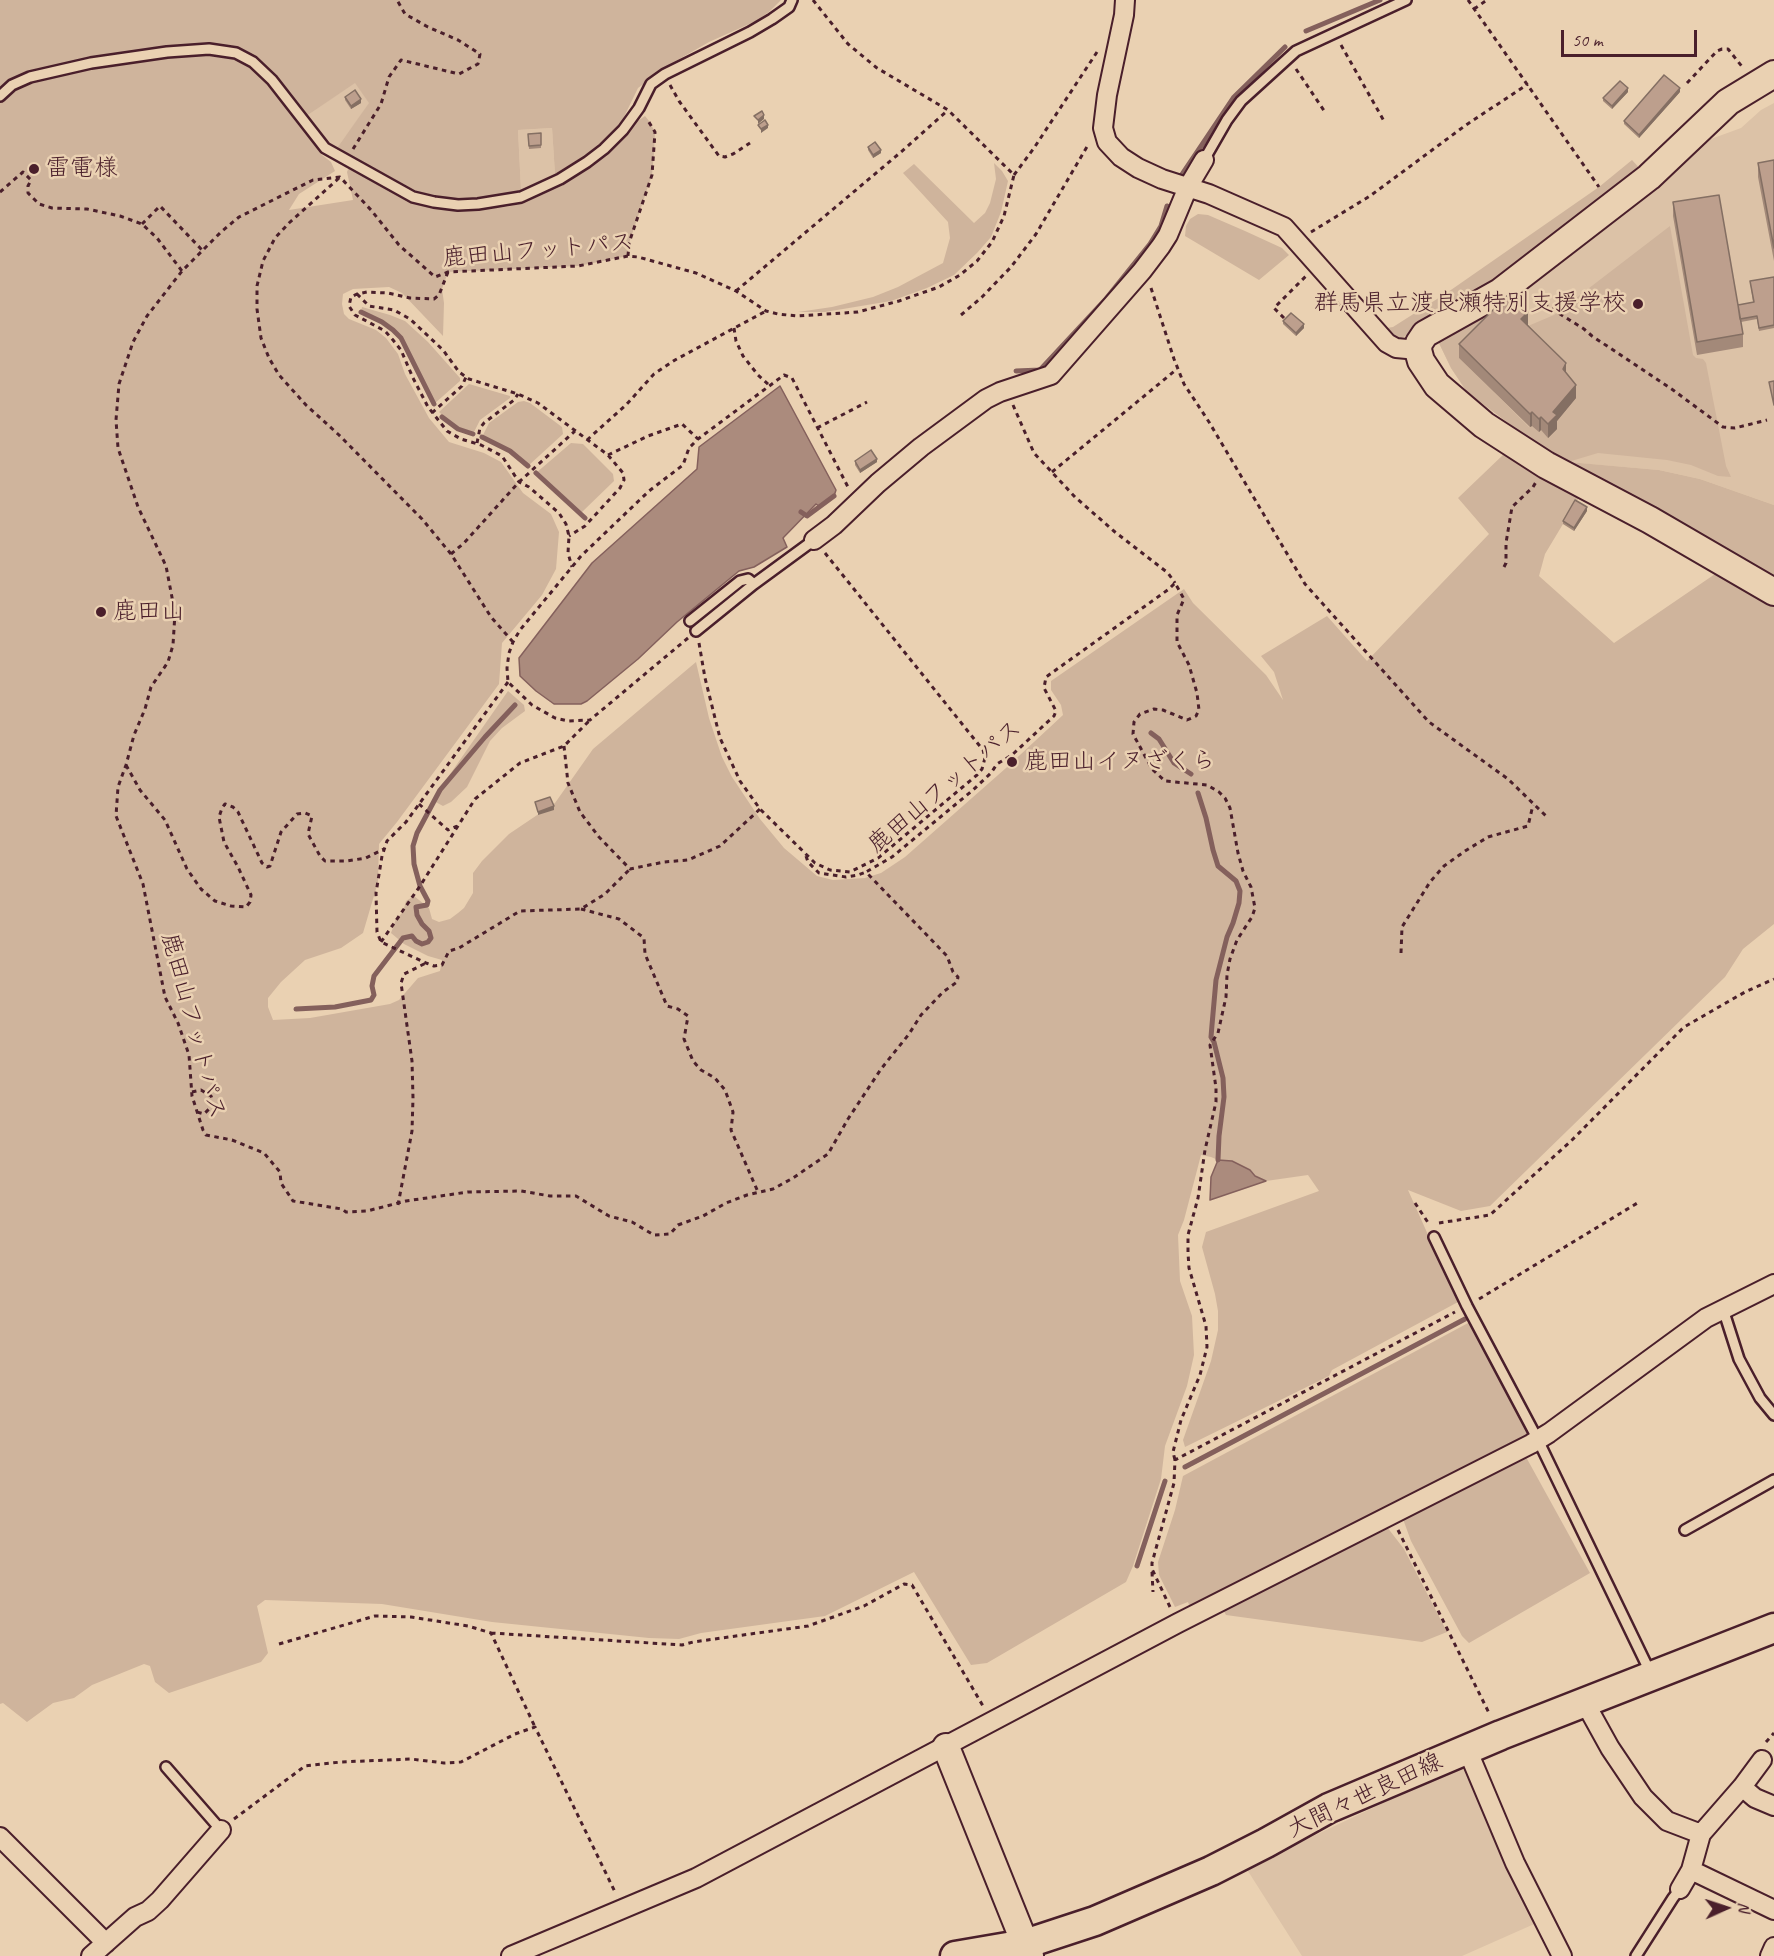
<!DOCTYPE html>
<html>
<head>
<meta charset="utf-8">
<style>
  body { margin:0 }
  #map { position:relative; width:1774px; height:1956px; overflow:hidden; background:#ead1b2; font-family:Caveat,sans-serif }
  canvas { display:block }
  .north { position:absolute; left:1696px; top:1878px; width:60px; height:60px; -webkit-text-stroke:4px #ead1b2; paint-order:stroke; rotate:87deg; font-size:16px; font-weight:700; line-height:24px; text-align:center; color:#4a1f2b }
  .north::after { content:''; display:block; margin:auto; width:21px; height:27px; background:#4a1f2b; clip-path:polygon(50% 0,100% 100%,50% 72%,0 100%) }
  .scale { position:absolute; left:1561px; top:30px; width:136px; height:27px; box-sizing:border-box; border:3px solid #4a1f2b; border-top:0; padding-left:8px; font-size:18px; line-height:21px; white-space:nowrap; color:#4a1f2b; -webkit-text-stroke:4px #ead1b2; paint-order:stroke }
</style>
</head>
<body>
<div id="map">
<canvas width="1774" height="1956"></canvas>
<div class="north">N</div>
<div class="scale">50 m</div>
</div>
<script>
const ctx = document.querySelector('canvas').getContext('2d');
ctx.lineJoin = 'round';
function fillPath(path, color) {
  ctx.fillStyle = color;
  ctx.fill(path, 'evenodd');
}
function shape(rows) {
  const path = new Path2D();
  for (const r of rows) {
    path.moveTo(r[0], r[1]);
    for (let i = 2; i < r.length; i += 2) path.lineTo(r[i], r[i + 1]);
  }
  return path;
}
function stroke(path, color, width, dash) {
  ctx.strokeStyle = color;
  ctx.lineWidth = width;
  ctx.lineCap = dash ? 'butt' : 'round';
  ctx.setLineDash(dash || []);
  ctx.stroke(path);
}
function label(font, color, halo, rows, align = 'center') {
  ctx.font = font + ' Caveat,"Klee One",sans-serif';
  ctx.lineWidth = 5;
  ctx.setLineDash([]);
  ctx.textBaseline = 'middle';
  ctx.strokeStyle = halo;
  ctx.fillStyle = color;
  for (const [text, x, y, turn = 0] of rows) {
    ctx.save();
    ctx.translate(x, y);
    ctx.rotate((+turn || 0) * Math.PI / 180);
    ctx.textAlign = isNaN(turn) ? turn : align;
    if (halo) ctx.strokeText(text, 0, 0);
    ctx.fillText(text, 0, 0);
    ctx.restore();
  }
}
const built = shape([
  [355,82,370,103,337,148,325,140,307,119,308,115],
  [1774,103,1774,505,1700,479,1659,470,1566,462,1527,437,1467,392,1451,368,1438,341,1522,289,1577,248,1629,209,1700,143,1741,128,1761,110],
  [552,128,555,174,521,190,518,130],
  [1457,1768,1470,1772,1541,1921,1462,1956,1302,1956,1246,1868]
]);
const green = shape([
  [0,0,781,0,769,12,756,21,709,42,669,65,638,88,623,119,611,134,593,150,555,174,552,128,518,130,521,190,507,195,474,198,451,198,418,192,337,148,369,103,355,83,308,115,305,131,322,155,331,162,335,171,299,194,289,210,353,200,347,172,349,167,414,203,454,210,507,207,527,202,570,180,587,169,619,143,636,122,645,116,649,121,655,132,654,153,652,175,629,243,628,256,578,266,448,272,442,289,444,303,443,336,402,293,389,287,353,289,343,294,342,304,344,314,349,319,376,330,386,338,398,354,405,374,429,418,449,442,484,453,501,462,523,493,551,514,559,532,556,569,542,595,502,643,499,684,397,822,379,844,378,882,363,933,341,948,305,960,281,982,268,998,268,1007,273,1020,310,1018,390,1004,399,1000,418,978,440,971,442,960,428,956,404,944,391,933,396,919,403,912,406,901,414,896,429,908,432,919,439,922,450,919,458,913,464,908,473,893,473,873,482,861,509,834,555,803,593,749,696,662,709,718,722,757,732,777,760,819,784,848,817,876,833,880,865,878,881,873,905,857,1006,768,1063,715,1061,705,1051,690,1051,681,1184,589,1193,603,1266,675,1283,700,1274,672,1261,656,1327,616,1367,661,1489,534,1458,498,1505,453,1581,494,1545,554,1539,576,1614,643,1718,572,1774,604,1774,924,1743,949,1725,977,1490,1206,1461,1211,1408,1190,1458,1302,1332,1370,1329,1376,1185,1447,1183,1440,1211,1361,1218,1330,1218,1311,1215,1294,1202,1247,1206,1232,1319,1191,1308,1175,1266,1181,1255,1176,1250,1170,1232,1161,1218,1160,1211,1157,1201,1155,1184,1220,1178,1235,1180,1281,1192,1316,1194,1355,1187,1386,1165,1446,1161,1479,1133,1566,1126,1582,987,1663,971,1665,914,1572,825,1616,701,1633,679,1639,649,1638,492,1622,382,1604,265,1600,257,1606,268,1653,261,1662,169,1693,155,1682,150,1666,144,1664,92,1685,74,1698,53,1703,27,1722,3,1703,0,1704],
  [1632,160,1643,172,1497,284,1400,339,1388,336,1307,239,1309,238,1387,328,1393,327,1448,292,1599,187],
  [994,163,1002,171,1008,181,1001,212,991,237,977,253,954,275,927,288,891,301,825,312,798,312,832,307,873,297,898,287,943,263,950,238,948,222,903,173,914,164,974,223,985,213,990,203,996,179],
  [1198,214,1208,215,1245,231,1282,248,1289,255,1259,280,1185,236,1186,226,1190,219],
  [1670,226,1693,355,1696,358,1703,359,1706,363,1726,466,1731,477,1718,476,1691,465,1667,460,1598,453,1568,462,1659,470,1700,479,1774,505,1774,579,1691,528,1627,496,1566,462,1527,437,1467,392,1451,368,1438,341,1500,304,1459,358,1529,427,1532,426,1541,430,1548,437,1528,326,1554,315],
  [362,307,390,315,405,321,428,342,460,378,460,381,434,404,401,338,393,330,383,322,361,312],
  [469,384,510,396,510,398,480,420,473,434,458,429,439,412],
  [524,401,530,403,562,427,563,434,528,466,510,451,482,437,489,423,518,402],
  [571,443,583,444,613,474,614,481,581,513,536,473],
  [508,691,524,705,525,711,502,728,490,741,467,787,451,802,443,806,432,800],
  [1470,1322,1528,1432,1525,1439,1191,1610,1188,1602,1175,1607,1159,1575,1158,1562,1175,1510,1183,1476],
  [1526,1457,1590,1573,1469,1643,1462,1636,1411,1541,1403,1519],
  [1387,1527,1404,1549,1447,1632,1422,1642,1226,1615,1221,1606]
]);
const water = shape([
  [780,386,836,490,834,496,819,506,816,504,783,538,787,547,754,567,739,571,677,622,638,659,587,701,581,704,554,704,536,691,520,676,519,658,592,563,697,469,699,447,780,386],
  [1218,1160,1232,1161,1250,1170,1255,1176,1266,1181,1210,1200,1211,1177,1218,1160]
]);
const stream = shape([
  [1306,31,1380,0],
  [1181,176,1234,97,1285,47],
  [361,312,382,322,393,330,401,338,434,404],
  [1016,371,1040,370,1105,300,1150,244,1161,226,1167,206],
  [442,417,458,429,473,434],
  [482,437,510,451,528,466],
  [536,473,585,518],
  [801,512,807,516,834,496],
  [1151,733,1159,739,1174,763,1191,774],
  [1198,793,1206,818,1213,850,1218,866,1236,881,1240,891,1239,903,1233,923,1227,937,1216,980,1212,1025,1211,1037,1214,1042,1223,1078,1224,1097,1219,1136,1218,1160],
  [296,1009,335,1007,371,1000,374,995,372,986,374,976,403,938,412,936,416,941,422,944,428,942,431,938,429,931,422,924,417,915,416,907,427,905,428,901,420,886,414,864,413,846,417,833,440,790,485,737,515,705],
  [1185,1467,1465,1319],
  [1137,1566,1165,1481]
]);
const path = shape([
  [813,0,848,44,877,68,948,110,1014,175,1004,216,992,242,977,261,960,275,939,287,899,301,858,312,797,316,778,314,766,311,736,291,696,273,638,257,628,256,578,266,448,272,435,277,399,245,371,210,340,177,313,180,239,217,221,232,182,271,147,316,133,342,119,384,116,420,118,448,138,507,166,566,175,613,173,645,168,662,151,687,145,709,134,735,126,765,118,787,116,816,143,884,165,997,178,1023,189,1055,192,1096,203,1130,206,1135,232,1140,264,1153,280,1172,281,1183,293,1201,342,1209,346,1212,367,1211,406,1201,468,1192,521,1191,550,1196,576,1196,609,1216,632,1222,654,1235,670,1234,678,1225,703,1216,726,1203,747,1195,773,1189,793,1178,828,1154,848,1119,881,1069,909,1034,921,1015,943,992,957,982,958,977,953,972,947,956,866,872,892,857,973,790,991,773,997,764,1012,755,1054,716,1056,711,1044,688,1046,677,1169,589,1175,583,1184,599,1177,615,1177,642,1189,665,1197,693,1199,710,1196,716,1187,720,1163,710,1154,709,1140,714,1134,722,1133,734,1152,769,1165,781,1207,785,1219,792,1225,798,1230,808,1238,853,1243,871,1251,887,1255,908,1252,917,1237,940,1230,959,1227,975,1226,997,1218,1033,1210,1045,1216,1088,1216,1102,1205,1150,1198,1198,1188,1235,1188,1253,1189,1268,1206,1326,1207,1347,1200,1375,1181,1420,1173,1452,1175,1460],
  [1468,0,1599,187],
  [1474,9,1487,0],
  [1341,45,1384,121],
  [1296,69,1325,112],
  [1687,83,1717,51,1722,49,1728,49,1744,69],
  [670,85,679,101,719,156,725,157,733,154,750,143],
  [353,149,381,104,389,77,401,60,459,74,478,64,480,54,458,40,428,27,405,14,397,0],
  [1014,175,1034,148,1097,52],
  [339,178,289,223,275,238,263,261,257,286,257,309,261,338,269,358,279,375,306,405,339,435,422,519,451,554,491,617,513,642],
  [0,192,23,172,31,180,28,186,28,193,39,204,52,208,87,209,120,216,142,224,157,238,182,271],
  [142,224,160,206,203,251],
  [1311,232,1370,196,1466,125,1528,84],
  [628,256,629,243,652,175,655,132,647,119],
  [448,272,439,295,434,299,410,298,388,293,367,292,357,294,351,297,349,306,355,315,385,331,393,340,401,350,413,378,428,407,447,431,461,439,481,445,502,456,519,482,529,487,559,513,566,524,569,536,568,553,572,567],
  [1151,288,1174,359,1184,384,1209,422,1305,584,1429,722,1508,779,1546,816],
  [736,291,901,152,947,111],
  [357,294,369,306,394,310,410,319,443,350,459,372,469,379,518,394,538,403,608,455,623,473,624,480,620,488,585,526,569,536],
  [1544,304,1584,329,1592,336,1673,390,1723,427,1735,428,1767,420],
  [961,315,982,297,1011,267,1036,234,1088,145],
  [1284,318,1274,308,1306,276],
  [734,328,736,341,743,356,758,375,770,386],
  [1013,405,1034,453,1075,497,1115,532,1168,573,1175,583],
  [432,413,462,386,466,377],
  [817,428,867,402],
  [587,440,626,405,654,374,675,360,766,311],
  [477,443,480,428,484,423,514,400,518,394],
  [608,455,648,436,682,424,698,439],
  [1052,472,1177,369],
  [451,554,464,543,519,482,575,431],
  [1504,567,1506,563,1506,543,1512,507,1533,487,1536,482],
  [688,638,590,720,568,721,555,718,532,705,508,682,507,668,509,653,513,642,520,630,581,556,649,491,683,465,689,448,698,439,784,375,792,378,848,487],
  [699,643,705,678,720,738,740,781,760,809,815,863,830,870,850,872,878,858,977,775,982,769,985,758,983,750,825,553],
  [508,682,406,822,387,841,382,856,376,893,377,932,381,942,426,963,434,966,442,965,449,951,459,948,520,911,581,909,605,894,630,869],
  [564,746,568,783,580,812,599,837,630,869,664,862,688,860,720,846,760,809],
  [126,765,140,790,165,820,187,869,201,889,215,901,231,906,246,907,250,902,251,895,238,867,224,842,219,817,222,808,225,804,233,807,238,812,262,863,267,867,270,866,281,832,297,814,305,813,312,816,308,834,320,856,325,861,347,861,366,858,384,849],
  [419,804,448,830,457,826],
  [806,856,808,862,819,873,846,877,858,875,866,872],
  [581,909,619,919,644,938,645,954,667,1006,678,1009,688,1016,684,1039,693,1061,701,1070,715,1078,725,1090,733,1112,731,1130,758,1192],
  [381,942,420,886,475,799,520,763,564,746,590,720],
  [1401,953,1402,927,1430,882,1444,866,1465,851,1488,837,1528,826,1533,805],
  [192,1092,201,1090,211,1096,213,1101,211,1107,204,1114,197,1112],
  [1415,1203,1429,1224],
  [398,1205,412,1131,413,1098,412,1061,401,983,404,974,426,963],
  [1439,1223,1490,1215,1572,1140,1684,1027,1745,992,1774,979],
  [1479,1299,1639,1202],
  [1398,1530,1490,1715],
  [1152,1572,1153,1592],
  [1170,1607,1152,1569,1152,1563,1174,1483,1175,1460,1455,1312],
  [491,1633,682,1645,693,1642,808,1626,864,1606,904,1584,912,1585,983,1706],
  [279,1644,375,1616,411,1617,468,1626,491,1633,535,1727],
  [1766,1742,1774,1733],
  [234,1819,305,1766,341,1762,411,1759,444,1763,461,1762,515,1734,535,1727,616,1894]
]);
const lane = shape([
  [0,96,12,85,30,77,91,63,167,52,209,49,236,53,253,62,272,80,325,148,413,197,434,202,458,205,478,204,521,197,560,179,587,162,604,149,623,130,639,108,651,84,665,74,750,32,772,19,789,7,792,0],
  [1204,160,1227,120,1241,101,1296,51,1406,0],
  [690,621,740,581,748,579,754,584],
  [696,631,754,584,814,540],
  [1434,1237,1467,1306,1538,1440,1651,1674],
  [1723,1309,1739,1359,1760,1398,1774,1415],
  [1685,1530,1774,1480],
  [166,1767,221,1830],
  [1636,1956,1673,1898,1680,1889]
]);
const street = shape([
  [1125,0,1124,15,1107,95,1103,128,1107,142,1121,157,1138,168,1162,179,1209,194,1284,227,1387,343,1396,348,1418,350],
  [814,540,834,525,878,483,921,447,986,399,1000,392,1051,375,1142,271,1161,246,1168,235,1188,187,1204,160],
  [1584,1701,1610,1748,1643,1797,1667,1821,1701,1834],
  [1467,1749,1515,1863,1562,1956],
  [1742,1787,1755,1798,1774,1806],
  [0,1837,106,1943],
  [1691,1870,1774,1910],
  [1680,1889,1691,1870,1701,1834,1742,1787,1762,1760],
  [91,1956,135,1917,148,1911,160,1900,221,1830],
  [511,1956,696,1878,1178,1623,1531,1444,1549,1433,1706,1318,1774,1284],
  [1770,1956,1774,1947]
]);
const secondary = shape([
  [1774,74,1728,102,1649,177,1500,292,1425,334,1419,343,1418,350,1421,361,1437,385,1484,425,1546,465,1650,520,1774,592],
  [946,1747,1030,1956]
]);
const primary = shape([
  [955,1956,1025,1944,1095,1921,1211,1871,1266,1843,1329,1808,1501,1735,1774,1628]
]);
const wall = shape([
  [1628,92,1612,109,1603,101,1603,98],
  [1680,92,1639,138,1624,124,1624,121],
  [345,97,361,103,351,109,345,100],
  [541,133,541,148,529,149,528,134],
  [868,147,881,153,873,158,868,150],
  [1774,160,1774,261,1758,177,1758,163],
  [1673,202,1738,305,1753,302,1750,281,1774,277,1774,328,1759,331,1757,319,1741,322,1743,334,1743,347,1697,355,1673,216],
  [1283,321,1304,328,1296,336,1283,324],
  [1528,325,1566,373,1576,398,1557,421,1557,429,1548,438,1541,430,1539,432,1532,426,1530,427,1459,358,1459,344],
  [855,461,877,462,860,473,855,465],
  [1587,511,1574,531,1563,524,1563,521]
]);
const shadedWall = shape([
  [1628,88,1628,92,1612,109,1612,106],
  [1680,88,1680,92,1639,138,1639,135],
  [361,99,361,103,351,109,351,106],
  [764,115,764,119,758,124,758,120],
  [768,125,768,128,761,133,761,129],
  [881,150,881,153,873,158,873,155],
  [1528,312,1528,326,1521,319],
  [1304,324,1304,328,1296,336,1296,333],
  [1566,363,1566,376,1563,369],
  [1576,385,1576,398,1557,421,1557,429,1548,438,1548,424,1553,412],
  [1532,412,1532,426,1530,427,1530,414],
  [1541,417,1541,430,1539,432,1539,419],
  [877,459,877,462,860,473,860,470],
  [1587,507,1587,511,1574,531,1574,528],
  [554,806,554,810,538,815,538,812]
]);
const building = shape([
  [1664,75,1680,88,1639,135,1624,121,1664,75],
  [1620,81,1628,88,1612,106,1603,98,1620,81],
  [355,90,361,99,351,106,345,97,355,90],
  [762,111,764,115,758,120,754,116,762,111],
  [765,120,768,125,761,129,758,125,765,120],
  [541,133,541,145,529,146,528,134,541,133],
  [875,142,881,150,873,155,868,147,875,142],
  [1774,160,1774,248,1758,163,1774,160],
  [1719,195,1743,334,1697,342,1673,202,1719,195],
  [1774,277,1774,325,1759,328,1757,316,1740,319,1738,305,1754,302,1750,281,1774,277],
  [1509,294,1528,312,1521,319,1566,363,1563,369,1576,385,1553,412,1557,415,1548,424,1541,417,1539,419,1532,412,1530,414,1459,344,1509,294],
  [1291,313,1304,324,1296,333,1283,321,1291,313],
  [1774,381,1774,405,1769,382,1774,381],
  [871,450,877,459,860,470,855,461,871,450],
  [1575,500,1587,507,1574,528,1563,521,1575,500],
  [550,797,554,806,538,812,535,802,550,797]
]);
const markers = [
  [34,169,6,"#4a1f2b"],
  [1638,304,6,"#4a1f2b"],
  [101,612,6,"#4a1f2b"],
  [1012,762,6,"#4a1f2b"]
];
const poiNames = [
  ["雷電様",46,169],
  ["群馬県立渡良瀬特別支援学校",1626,304,"right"],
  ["鹿田山",113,612],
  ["鹿田山イヌざくら",1024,762]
];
const streetNames = [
  ["鹿田山フットパス",538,251,-5],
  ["鹿田山フットパス",945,787,-40],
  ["鹿田山フットパス",193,1026,75],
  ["大間々世良田線",1365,1796,-25]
];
fillPath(built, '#dcc2a7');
fillPath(green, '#cfb49c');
fillPath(water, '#ab8b7d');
stroke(water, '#84605c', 1.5);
stroke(stream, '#84605c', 5);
stroke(lane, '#4a1f2b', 14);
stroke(street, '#4a1f2b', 22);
stroke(secondary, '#4a1f2b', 30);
stroke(primary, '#4a1f2b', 33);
stroke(path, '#4a1f2b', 3, [4.5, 4.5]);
stroke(lane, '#ead1b2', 9);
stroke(street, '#ead1b2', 18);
stroke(secondary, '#ead1b2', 26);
stroke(primary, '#ead1b2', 28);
fillPath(wall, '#a38979');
fillPath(shadedWall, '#846f63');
fillPath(building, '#bd9f8d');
stroke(building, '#846f63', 1.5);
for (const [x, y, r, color] of markers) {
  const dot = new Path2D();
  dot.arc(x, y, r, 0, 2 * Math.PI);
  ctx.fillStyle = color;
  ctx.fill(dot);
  stroke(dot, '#ead1b2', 2);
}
label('24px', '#4a1f2b', '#ead1b2', poiNames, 'left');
label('24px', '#4a1f2b', '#ead1b2', streetNames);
</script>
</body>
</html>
